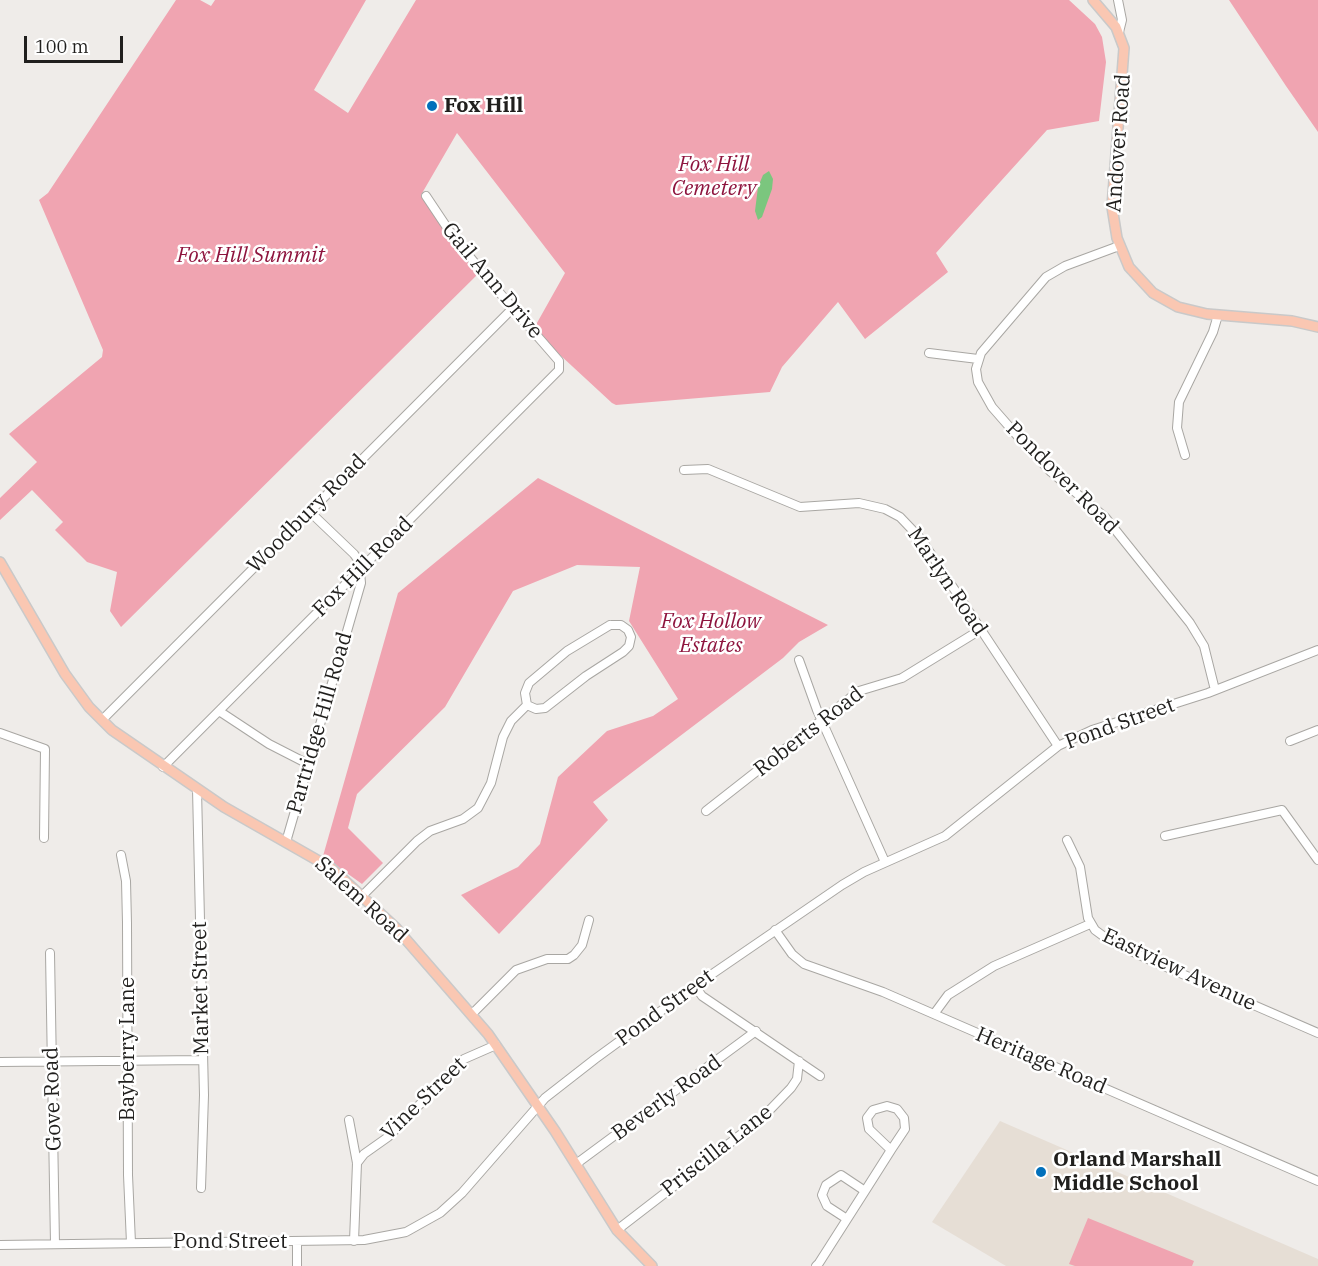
<!DOCTYPE html>
<html>
<head>
<meta charset="utf-8">
<style>
  body { margin:0 }
  #map { position:relative; width:1318px; height:1266px; overflow:hidden; background:#efece9; font-family:"IBM Plex Serif",serif }
  canvas { display:block }
  .scale { position:absolute; left:24px; top:36px; width:99px; height:27px; box-sizing:border-box; border:3px solid #201f1d; border-top:0; padding-left:8px; font-size:18px; line-height:21px; white-space:nowrap; color:#201f1d; -webkit-text-stroke:4px #fff; paint-order:stroke }
</style>
</head>
<body>
<div id="map">
<canvas width="1318" height="1266"></canvas>
<div class="scale">100 m</div>
</div>
<script>
const ctx = document.querySelector('canvas').getContext('2d');
ctx.lineJoin = 'round';
function fillPath(path, color) {
  ctx.fillStyle = color;
  ctx.fill(path, 'evenodd');
}
function shape(rows) {
  const path = new Path2D();
  for (const r of rows) {
    path.moveTo(r[0], r[1]);
    for (let i = 2; i < r.length; i += 2) path.lineTo(r[i], r[i + 1]);
  }
  return path;
}
function stroke(path, color, width, dash) {
  ctx.strokeStyle = color;
  ctx.lineWidth = width;
  ctx.lineCap = dash ? 'butt' : 'round';
  ctx.setLineDash(dash || []);
  ctx.stroke(path);
}
function label(font, color, halo, rows, align = 'center') {
  ctx.font = font + ' "IBM Plex Serif",serif';
  ctx.lineWidth = 5;
  ctx.setLineDash([]);
  ctx.textBaseline = 'middle';
  ctx.strokeStyle = halo;
  ctx.fillStyle = color;
  for (const [text, x, y, turn = 0] of rows) {
    ctx.save();
    ctx.translate(x, y);
    ctx.rotate((+turn || 0) * Math.PI / 180);
    ctx.textAlign = isNaN(turn) ? turn : align;
    if (halo) ctx.strokeText(text, 0, 0);
    ctx.fillText(text, 0, 0);
    ctx.restore();
  }
}
const built = shape([
  [1000,1121,1318,1259,1318,1266,1006,1266,932,1222]
]);
const green = shape([
  [176,0,200,0,211,6,215,0,366,0,314,90,348,113,416,0,1069,0,1095,24,1102,37,1106,62,1099,121,1047,130,936,253,948,272,865,339,838,302,782,367,770,392,616,405,612,403,533,330,565,273,457,133,421,195,478,274,121,627,110,611,117,572,87,562,55,530,63,522,32,490,0,520,0,498,37,462,9,434,102,357,103,350,39,200,48,193],
  [1229,0,1318,0,1318,132,1286,86],
  [538,478,828,625,799,642,783,658,593,802,608,820,499,934,461,895,518,867,540,844,558,777,607,731,653,716,678,699,629,621,640,567,577,565,513,591,445,707,357,794,348,828,383,863,362,884,323,856,398,593],
  [1088,1218,1194,1261,1192,1266,1075,1266,1069,1264]
]);
const water = shape([
  [769,171,773,179,772,189,762,217,758,220,755,211,758,187,763,175]
]);
const minor = shape([
  [1118,0,1122,20,1119,32],
  [1119,246,1065,266,1046,277,981,353,976,369,978,382,992,407,1013,431,1051,472,1105,517,1190,623,1204,646,1215,690],
  [929,353,978,359],
  [1185,455,1177,428,1179,402,1213,332,1218,315],
  [684,470,708,469,800,507,859,503,885,509,900,517,921,539,1058,746],
  [610,625,621,625,628,630,631,637,629,646,623,652,586,676,545,708,536,709,527,705,525,693,529,683,567,651,610,625],
  [799,660,817,710,885,862],
  [219,711,269,744,310,765],
  [102,720,513,308],
  [0,733,45,749,44,838],
  [1290,741,1318,730],
  [163,767,559,370,559,361,492,284,452,235,426,196],
  [197,789,204,1095,201,1188],
  [706,811,859,691,902,678,980,630],
  [1165,836,1282,810,1318,860],
  [1067,840,1080,867,1088,918,1095,930,1110,941,1150,960,1318,1033],
  [286,842,361,583,359,561,354,554,309,511],
  [121,855,126,881,127,923,128,1175,131,1243],
  [362,896,417,841,430,831,463,819,478,808,491,783,503,737,511,721,527,705],
  [775,930,792,954,804,964,883,992,1318,1181],
  [50,953,55,1244],
  [695,986,702,996,820,1076],
  [472,1014,516,970,547,959,568,959,574,955,582,945,589,920],
  [934,1014,948,995,994,966,1090,924],
  [0,1062,203,1060],
  [349,1120,357,1163,354,1241],
  [357,1163,364,1154,388,1137,464,1059,496,1045],
  [576,1164,756,1031],
  [847,1219,827,1206,822,1195,826,1185,841,1175,865,1191],
  [617,1230,761,1119,791,1088,797,1079,799,1061],
  [297,1242,297,1266],
  [0,1245,364,1240,406,1232,440,1213,462,1193,545,1098,595,1059,702,981,842,885,864,872,945,836,1058,746,1092,730,1208,693,1318,650],
  [816,1266,819,1263,865,1191,891,1150,905,1129,904,1118,897,1109,887,1106,873,1110,867,1118,869,1129,891,1150]
]);
const major = shape([
  [1093,0,1116,27,1124,48,1112,207,1117,238,1129,267,1153,293,1178,307,1207,314,1292,321,1318,327],
  [0,562,65,674,89,707,112,730,224,807,331,868,396,928,488,1034,555,1131,617,1230,652,1266]
]);
const markers = [
  [432,106,6,"#0270bb"],
  [1041,1172,6,"#0270bb"]
];
const poiNames = [
  ["Fox Hill",444,106],
  ["Orland Marshall",1053,1160],
  ["Middle School",1053,1184]
];
const streetNames = [
  ["Andover Road",1119,143,-86],
  ["Gail Ann Drive",492,281,50],
  ["Pondover Road",1062,478,45],
  ["Woodbury Road",307,514,-45],
  ["Fox Hill Road",363,567,-45],
  ["Marlyn Road",947,582,56],
  ["Partridge Hill Road",320,723,-74],
  ["Pond Street",1120,724,-20],
  ["Roberts Road",809,732,-38],
  ["Salem Road",361,900,42],
  ["Eastview Avenue",1179,970,25],
  ["Market Street",201,988,-91],
  ["Pond Street",665,1008,-36],
  ["Bayberry Lane",128,1049,-90],
  ["Heritage Road",1041,1061,23],
  ["Beverly Road",667,1098,-36],
  ["Gove Road",53,1099,-92],
  ["Vine Street",424,1099,-44],
  ["Priscilla Lane",717,1151,-38],
  ["Pond Street",230,1242]
];
const parkNames = [
  ["Fox Hill",714,165],
  ["Cemetery",714,189],
  ["Fox Hill Summit",251,256],
  ["Fox Hollow",711,622],
  ["Estates",711,646]
];
fillPath(built, '#e6ded5');
fillPath(green, '#f0a4b1');
fillPath(water, '#7bc67e');
stroke(minor, '#a9a7a3', 10);
stroke(major, '#c9c9c9', 12);
stroke(minor, '#fff', 8);
stroke(major, '#fac7b2', 9);
for (const [x, y, r, color] of markers) {
  const dot = new Path2D();
  dot.arc(x, y, r, 0, 2 * Math.PI);
  ctx.fillStyle = color;
  ctx.fill(dot);
  stroke(dot, '#fff', 2);
}
label('bold 21px', '#201f1d', '#fff', poiNames, 'left');
label('21px', '#201f1d', '#fff', streetNames);
label('italic 21px', '#8e143e', '#fff', parkNames);
</script>
</body>
</html>
